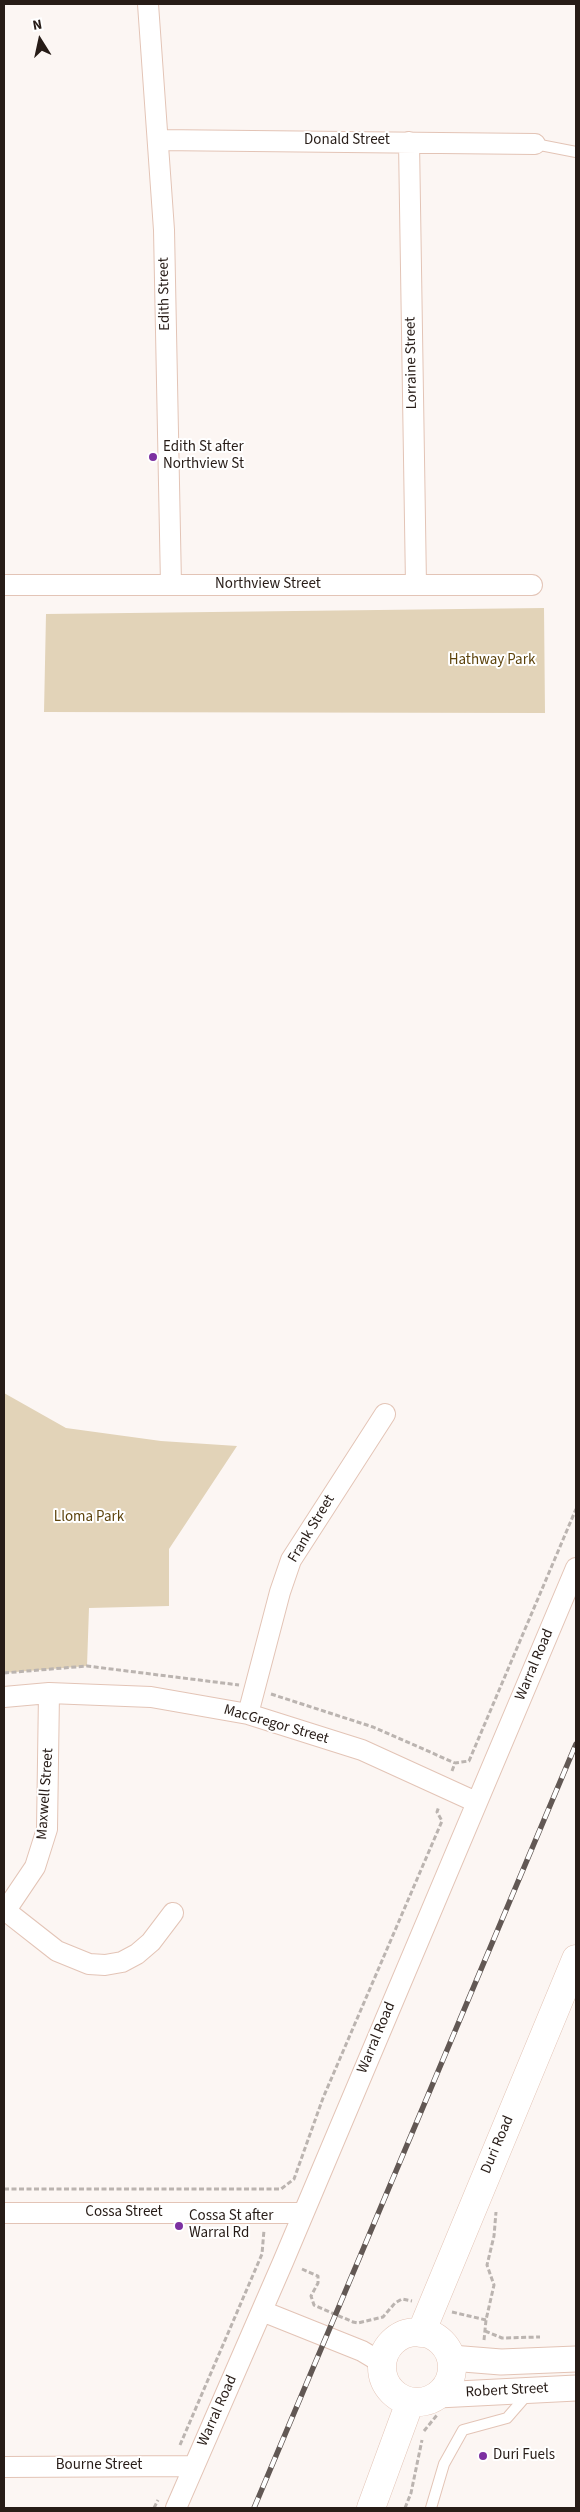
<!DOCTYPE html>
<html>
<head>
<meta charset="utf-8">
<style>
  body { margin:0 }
  #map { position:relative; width:580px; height:2512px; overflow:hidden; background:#fcf6f3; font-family:"Source Sans 3",sans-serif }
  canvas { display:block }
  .frame { position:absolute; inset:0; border:5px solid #271c17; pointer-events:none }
  .north { position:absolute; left:15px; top:15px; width:50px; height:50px; -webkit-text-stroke:4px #fff; paint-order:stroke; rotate:350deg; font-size:14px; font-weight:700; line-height:20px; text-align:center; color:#271c17 }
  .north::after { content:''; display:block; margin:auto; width:18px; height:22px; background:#271c17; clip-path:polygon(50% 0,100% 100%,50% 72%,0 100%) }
</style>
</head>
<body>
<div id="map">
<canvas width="580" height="2512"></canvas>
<div class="frame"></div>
<div class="north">N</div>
</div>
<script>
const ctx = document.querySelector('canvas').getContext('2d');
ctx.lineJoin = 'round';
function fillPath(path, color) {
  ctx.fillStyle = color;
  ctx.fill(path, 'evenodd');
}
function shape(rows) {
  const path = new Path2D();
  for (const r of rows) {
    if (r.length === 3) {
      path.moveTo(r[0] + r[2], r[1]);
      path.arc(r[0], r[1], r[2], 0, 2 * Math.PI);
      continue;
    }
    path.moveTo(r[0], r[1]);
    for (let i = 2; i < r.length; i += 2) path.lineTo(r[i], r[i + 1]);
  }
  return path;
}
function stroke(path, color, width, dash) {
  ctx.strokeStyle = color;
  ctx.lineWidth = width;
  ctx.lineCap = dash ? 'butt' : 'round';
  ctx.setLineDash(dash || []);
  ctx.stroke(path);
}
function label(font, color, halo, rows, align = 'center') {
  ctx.font = font + ' "Source Sans 3",sans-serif';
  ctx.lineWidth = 4;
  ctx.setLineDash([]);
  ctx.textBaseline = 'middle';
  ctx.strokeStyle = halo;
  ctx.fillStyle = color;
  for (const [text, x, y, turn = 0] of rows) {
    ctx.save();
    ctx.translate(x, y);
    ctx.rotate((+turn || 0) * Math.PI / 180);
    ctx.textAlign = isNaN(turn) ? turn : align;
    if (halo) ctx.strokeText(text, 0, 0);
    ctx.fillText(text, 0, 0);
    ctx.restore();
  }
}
const green = shape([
  [544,608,545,713,44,712,46,614],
  [4,1393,66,1428,161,1441,237,1446,169,1549,169,1606,89,1608,87,1666,4,1673]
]);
const path = shape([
  [4,1673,87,1666,239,1685],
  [271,1694,373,1727,455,1763],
  [452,1771,455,1763,469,1761,576,1509],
  [4,2189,281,2189,294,2179,323,2098,442,1821,437,1812,439,1806],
  [302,2269,318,2276,318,2283,311,2296,314,2305,353,2322,358,2323,383,2317,395,2303,402,2299,412,2301],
  [452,2312,486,2320],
  [485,2331,502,2338,540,2337],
  [484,2340,486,2320,494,2285,487,2265,494,2236,496,2212],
  [424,2431,437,2415],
  [180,2445,262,2254,264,2230],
  [154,2508,158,2500],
  [405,2508,411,2493,422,2440]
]);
const service = shape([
  [535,144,576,152],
  [431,2508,444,2464,463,2430,507,2418,527,2395]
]);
const minor = shape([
  [148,4,164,230,171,585],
  [158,140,535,144],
  [409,142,416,585],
  [4,585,532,585],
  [4,1697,49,1693,151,1697,248,1714,362,1750,476,1802],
  [248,1714,280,1592,291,1560,385,1414],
  [6,1911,57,1951,89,1964,105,1965,122,1962,137,1954,151,1942,173,1913],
  [4,1913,35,1867,47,1829,49,1693],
  [4,2213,303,2213],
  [262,2311,362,2351,382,2363],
  [4,2467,194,2466],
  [176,2508,283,2262,576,1568]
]);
const tertiary = shape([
  [451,2358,501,2362,576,2359],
  [438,2395,576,2388]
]);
const secondary = shape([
  [417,2367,35],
  [421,2333,576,1959],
  [371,2508,410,2402]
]);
const rail = shape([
  [254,2508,576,1744]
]);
const markers = [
  [153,457,5,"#7c30a1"],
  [179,2226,5,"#7c30a1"],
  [483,2456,5,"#7c30a1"]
];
const streetNames = [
  ["Donald Street",347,141],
  ["Edith Street",165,294,-91],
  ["Lorraine Street",412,363,-91],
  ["Northview Street",268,585],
  ["Frank Street",312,1529,-59],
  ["Warral Road",535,1665,-67],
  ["MacGregor Street",276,1725,16],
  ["Maxwell Street",46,1794,-86],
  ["Warral Road",377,2038,-67],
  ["Duri Road",498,2145,-67],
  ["Cossa Street",124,2213],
  ["Robert Street",507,2391,-3],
  ["Warral Road",218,2411,-66],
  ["Bourne Street",99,2466]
];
const poiNames = [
  ["Edith St after",163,448],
  ["Northview St",163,465],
  ["Cossa St after",189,2217],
  ["Warral Rd",189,2234],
  ["Duri Fuels",493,2456]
];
const parkNames = [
  ["Hathway Park",492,661],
  ["Lloma Park",89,1518]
];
fillPath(green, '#e2d3b8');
stroke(service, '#e3c4b6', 12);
stroke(minor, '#e3c4b6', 22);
stroke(tertiary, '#e3c4b6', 27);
stroke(secondary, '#e3c4b6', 29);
stroke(path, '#bbb4b0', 3, [5, 2.5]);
stroke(service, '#fff', 10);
stroke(minor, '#fff', 20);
stroke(tertiary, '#fff', 25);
stroke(secondary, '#fff', 28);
stroke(rail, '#625854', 5.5);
stroke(rail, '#fff', 4, [11]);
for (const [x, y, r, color] of markers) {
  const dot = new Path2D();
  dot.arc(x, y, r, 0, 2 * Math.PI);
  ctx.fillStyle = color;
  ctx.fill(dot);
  stroke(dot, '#fff', 2);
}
label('15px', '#271c17', '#fff', streetNames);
label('15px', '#271c17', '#fff', poiNames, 'left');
label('15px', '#5d430c', '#fff', parkNames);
</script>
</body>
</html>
